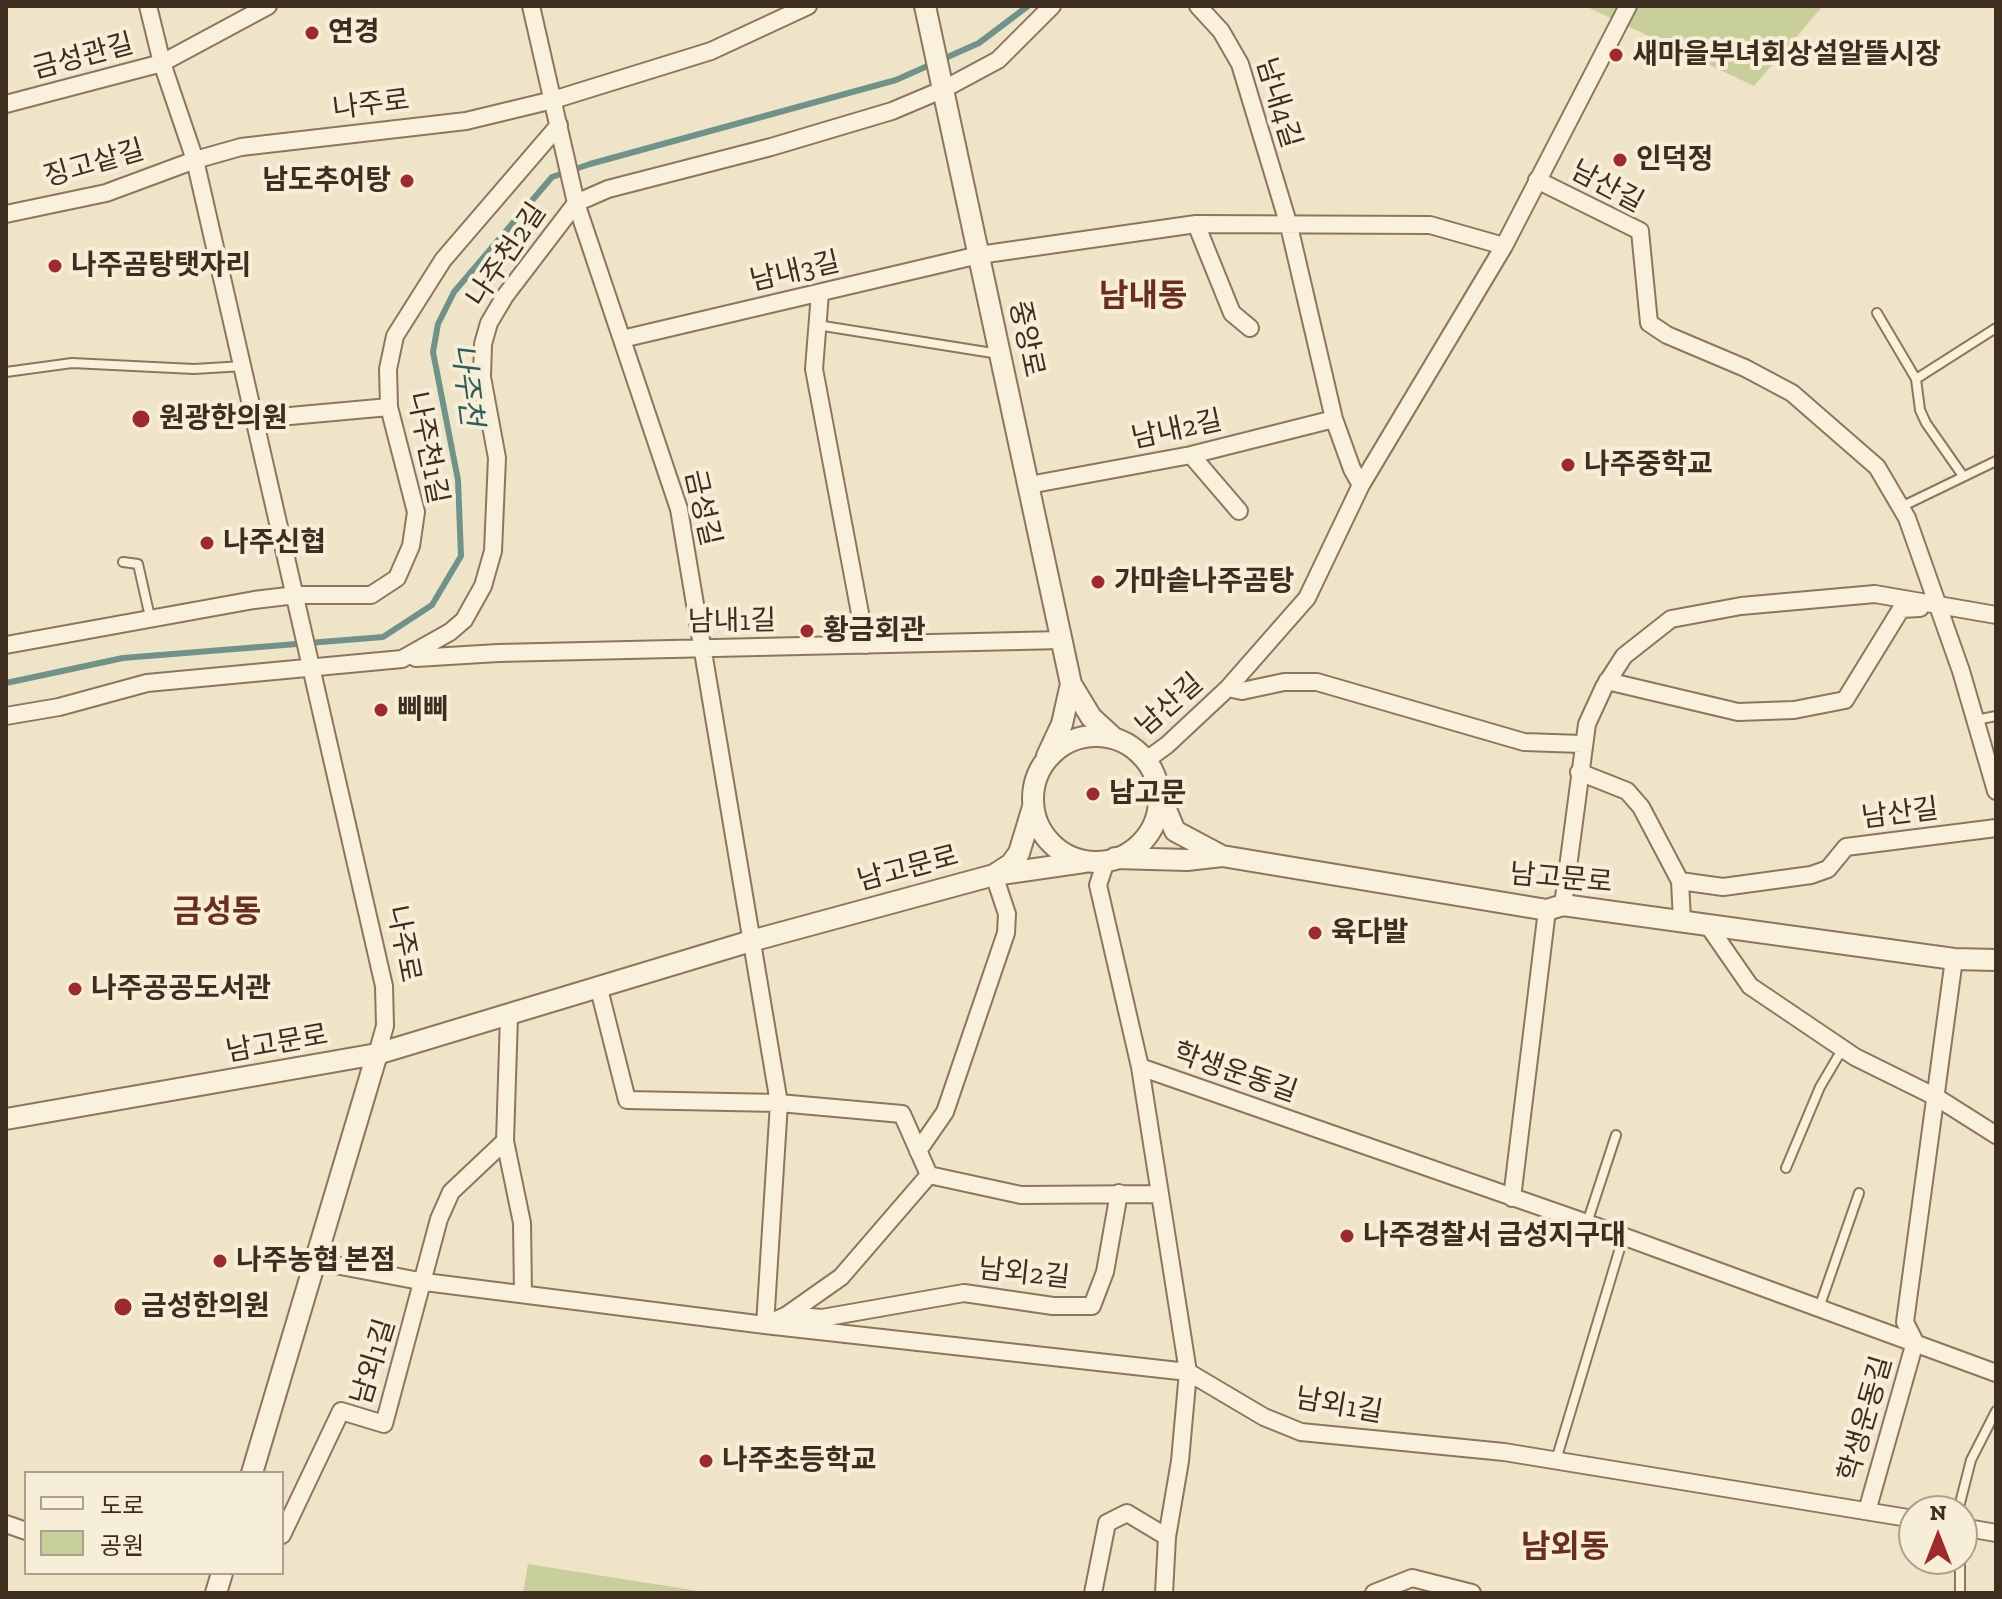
<!DOCTYPE html>
<html>
<head>
<meta charset="utf-8">
<style>
  body { margin:0 }
  #map { position:relative; width:2002px; height:1599px; overflow:hidden; background:#f0e4c8; font-family:"Zilla Slab","Noto Sans KR",serif }
  canvas { display:block }
  .frame { position:absolute; inset:0; border:8px solid #3d2e20; pointer-events:none }
  .legend { position:absolute; left:24px; top:1471px; width:260px; height:104px; box-sizing:border-box; background:#f7eed8; border:2px solid #ada18e; margin:0; padding:10px 14px; list-style:none; font-size:24px; color:#3d2e20 }
  .legend li { display:flex; align-items:center; gap:16px; height:40px }
  .legend b { width:40px; border:2px solid #ada18e }
  .north { position:absolute; left:1898px; top:1495px; width:80px; height:80px; box-sizing:border-box; background:#f7eed8; border:2px solid #ada18e; border-radius:50%; rotate:0deg; font-size:22px; font-weight:700; line-height:32px; text-align:center; color:#3d2e20 }
  .north::after { content:''; display:block; margin:auto; width:28px; height:36px; background:#9e2a2b; clip-path:polygon(50% 0,100% 100%,50% 72%,0 100%) }
</style>
</head>
<body>
<div id="map">
<canvas width="2002" height="1599"></canvas>
<div class="frame"></div>
<ul class="legend">
<li><b style="height:10px;background:#faf1dc"></b>도로</li>
<li><b style="height:22px;background:#c9cf9b"></b>공원</li>
</ul>
<div class="north">N</div>
</div>
<script>
const ctx = document.querySelector('canvas').getContext('2d');
ctx.lineJoin = 'round';
function fillPath(path, color) {
  ctx.fillStyle = color;
  ctx.fill(path, 'evenodd');
}
function shape(rows) {
  const path = new Path2D();
  for (const r of rows) {
    if (r.length === 3) {
      path.moveTo(r[0] + r[2], r[1]);
      path.arc(r[0], r[1], r[2], 0, 2 * Math.PI);
      continue;
    }
    path.moveTo(r[0], r[1]);
    for (let i = 2; i < r.length; i += 2) path.lineTo(r[i], r[i + 1]);
  }
  return path;
}
function stroke(path, color, width, dash) {
  ctx.strokeStyle = color;
  ctx.lineWidth = width;
  ctx.lineCap = dash ? 'butt' : 'round';
  ctx.setLineDash(dash || []);
  ctx.stroke(path);
}
function label(font, color, halo, rows, align = 'center') {
  ctx.font = font + ' "Zilla Slab","Noto Sans KR",serif';
  ctx.lineWidth = 8;
  ctx.setLineDash([]);
  ctx.textBaseline = 'middle';
  ctx.strokeStyle = halo;
  ctx.fillStyle = color;
  for (const [text, x, y, turn = 0] of rows) {
    ctx.save();
    ctx.translate(x, y);
    ctx.rotate((+turn || 0) * Math.PI / 180);
    ctx.textAlign = isNaN(turn) ? turn : align;
    if (halo) ctx.strokeText(text, 0, 0);
    ctx.fillText(text, 0, 0);
    ctx.restore();
  }
}
const green = shape([
  [1585,6,1823,6,1754,86],
  [528,1564,711,1593,523,1593]
]);
const stream = shape([
  [6,683,123,658,383,637,432,605,461,556,458,480,433,352,438,324,454,292,552,177,590,164,896,80,979,43,1028,6]
]);
const service = shape([
  [1877,313,1916,379,1920,410,1926,423,1963,476],
  [817,325,999,354],
  [6,372,72,363,194,369,244,366],
  [1916,379,1996,328],
  [1901,507,1996,461],
  [123,562,138,564,150,617],
  [1976,720,1996,716],
  [1786,1168,1820,1087,1843,1048],
  [1587,1223,1616,1135],
  [1819,1308,1859,1193],
  [1556,1460,1623,1238],
  [1958,1511,1971,1460,1996,1411],
  [1960,1559,1960,1593]
]);
const minor = shape([
  [148,6,162,63,195,160,384,986,385,1026,377,1054],
  [531,6,576,203,679,509,779,1103,765,1325,787,1315,841,1277,929,1175],
  [1198,6,1221,31,1240,64,1289,226,1334,419,1352,469,1361,485],
  [6,104,162,63,268,6],
  [1537,180,1640,231,1649,323,1667,335,1745,368,1792,393,1877,467,1907,518,1961,671,1996,791],
  [6,214,106,193,195,160,241,147,466,121,553,100,711,51,808,6],
  [1196,224,1232,313,1250,328],
  [820,293,814,369,866,645],
  [622,339,979,255,1196,224,1430,225,1504,246],
  [257,419,389,407],
  [1191,455,1239,511],
  [1029,485,1191,455,1334,419],
  [6,645,254,600,296,595,371,595,397,578,411,546,416,512,389,407,388,369,395,336,443,260,559,125],
  [416,658,498,653,1062,640],
  [1607,681,1738,712,1794,710,1845,700,1901,609,1920,608],
  [1228,688,1242,691,1284,682,1317,682,1524,742,1582,744],
  [6,716,59,707,147,683,402,659,450,632,464,620,483,586,493,551,497,458,482,377,483,344,489,323,505,296,576,203,608,189,771,147,892,111,944,89,998,60,1052,6],
  [1145,761,1167,745,1228,688,1307,598,1361,485,1504,246,1628,6],
  [1579,772,1627,791,1641,807,1680,881,1682,920],
  [1106,861,1098,885,1140,1067,1587,1223,1996,1373],
  [1680,881,1723,887,1811,875,1828,869,1846,847,1996,828],
  [1563,905,1587,724,1604,687,1624,656,1671,619,1741,606,1875,594,1996,615],
  [1707,924,1750,986,1855,1057,1936,1097,1996,1135],
  [599,989,627,1100,779,1103,902,1114,929,1175],
  [509,1016,505,1141,522,1223,523,1293],
  [1140,1067,1188,1372,1180,1461,1167,1537,1164,1593],
  [918,1151,945,1112,1006,933,1007,914,994,875],
  [929,1175,1021,1195,1158,1194],
  [1512,1198,1547,910],
  [314,1261,425,1282,765,1325,1188,1372,1264,1417,1301,1432,1504,1452,1914,1519],
  [787,1315,822,1318,964,1293,1053,1306,1092,1306,1105,1272,1119,1193],
  [1867,1511,1915,1342,1905,1322,1954,959],
  [6,1524,26,1531],
  [1962,1527,1996,1533],
  [282,1535,341,1411,384,1424,439,1219,451,1192,505,1141],
  [1093,1593,1107,1523,1127,1513,1167,1537],
  [1374,1593,1412,1578,1472,1593]
]);
const tertiary = shape([
  [925,6,1071,684],
  [1096,799,63],
  [1047,756,1062,724,1071,684,1091,717,1115,739],
  [1033,807,1019,853,1011,864,994,875,1084,862],
  [1222,856,1547,910,1563,905,1954,959,1996,960],
  [1115,858,1187,860,1222,856,1175,831,1160,795],
  [6,1119,377,1054,751,941,994,875],
  [252,1473,377,1054],
  [216,1593,222,1573]
]);
const markers = [
  [312,33,8,"#9e2a2b"],
  [1616,55,8,"#9e2a2b"],
  [1620,160,8,"#9e2a2b"],
  [407,181,8,"#9e2a2b"],
  [55,266,8,"#9e2a2b"],
  [141,419,10,"#9e2a2b"],
  [1568,465,8,"#9e2a2b"],
  [207,543,8,"#9e2a2b"],
  [1098,582,8,"#9e2a2b"],
  [807,631,8,"#9e2a2b"],
  [381,710,8,"#9e2a2b"],
  [1093,794,8,"#9e2a2b"],
  [1315,933,8,"#9e2a2b"],
  [75,989,8,"#9e2a2b"],
  [1347,1236,8,"#9e2a2b"],
  [220,1261,8,"#9e2a2b"],
  [123,1307,10,"#9e2a2b"],
  [706,1461,8,"#9e2a2b"]
];
const poiNames = [
  ["연경",328,33],
  ["새마을부녀회상설알뜰시장",1632,55],
  ["인덕정",1636,160],
  ["남도추어탕",391,181,"right"],
  ["나주곰탕탯자리",71,266],
  ["원광한의원",159,419],
  ["나주중학교",1584,465],
  ["나주신협",223,543],
  ["가마솥나주곰탕",1114,582],
  ["황금회관",823,631],
  ["삐삐",397,710],
  ["남고문",1109,794],
  ["육다발",1331,933],
  ["나주공공도서관",91,989],
  ["나주경찰서 금성지구대",1363,1236],
  ["나주농협 본점",236,1261],
  ["금성한의원",141,1307],
  ["나주초등학교",722,1461]
];
const streetNames = [
  ["금성관길",83,57,-15],
  ["남내4길",1278,103,73],
  ["나주로",371,105,-7],
  ["징고샅길",94,164,-16],
  ["남산길",1607,187,28],
  ["나주천2길",507,255,-56],
  ["남내3길",795,272,-13],
  ["중앙로",1026,339,78],
  ["남내2길",1177,430,-12],
  ["나주천1길",427,448,79],
  ["금성길",702,508,77],
  ["남내1길",732,622,-1],
  ["남산길",1170,705,-41],
  ["남산길",1900,814,-7],
  ["남고문로",908,869,-15],
  ["남고문로",1561,879,5],
  ["나주로",403,944,79],
  ["남고문로",277,1044,-10],
  ["학생운동길",1235,1073,19],
  ["남외2길",1024,1274,6],
  ["남외1길",374,1362,-73],
  ["남외1길",1339,1406,10],
  ["학생운동길",1866,1419,-74]
];
const waterNames = [
  ["나주천",466,385,83]
];
const quarterNames = [
  ["남내동",1143,297],
  ["금성동",217,913],
  ["남외동",1565,1548]
];
fillPath(green, '#c9cf9b');
stroke(stream, '#6f938a', 6);
stroke(service, '#8d765c', 12);
stroke(minor, '#8d765c', 20);
stroke(tertiary, '#8d765c', 24);
stroke(service, '#faf1dc', 8);
stroke(minor, '#faf1dc', 16);
stroke(tertiary, '#faf1dc', 20);
for (const [x, y, r, color] of markers) {
  const dot = new Path2D();
  dot.arc(x, y, r, 0, 2 * Math.PI);
  ctx.fillStyle = color;
  ctx.fill(dot);
  stroke(dot, '#f7eed8', 3);
}
label('bold 28px', '#3d2e20', '#f7eed8', poiNames, 'left');
label('28px', '#3d2e20', '#f7eed8', streetNames);
label('italic 30px', '#2f5d5a', '#f7eed8', waterNames);
label('bold 32px', '#6b2e1e', '#f7eed8', quarterNames);
</script>
</body>
</html>
